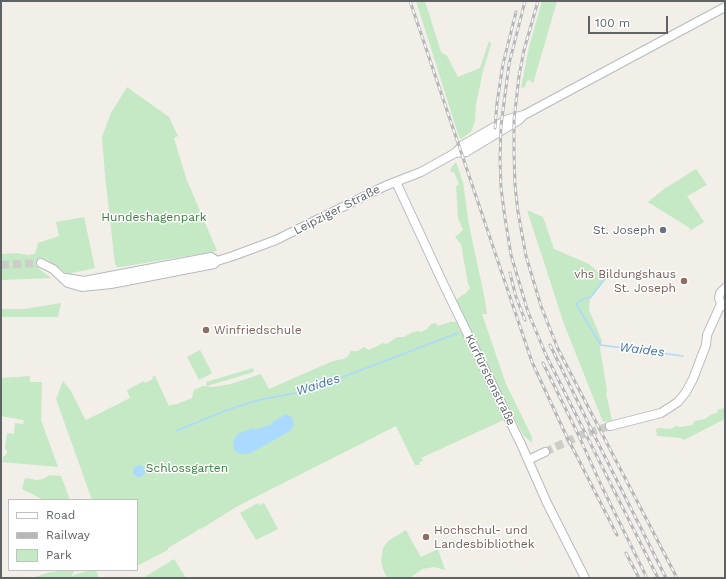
<!DOCTYPE html>
<html>
<head>
<meta charset="utf-8">
<style>
  body { margin:0 }
  #map { position:relative; width:726px; height:579px; overflow:hidden; background:#f1efe8; font-family:"Work Sans",sans-serif }
  canvas { display:block }
  .frame { position:absolute; inset:0; border:2px solid #5f6368; pointer-events:none }
  .legend { position:absolute; left:8px; top:499px; width:130px; height:72px; box-sizing:border-box; background:#fff; border:1px solid #bfc1c3; margin:0; padding:5px 7px; list-style:none; font-size:12px; color:#5f6368 }
  .legend li { display:flex; align-items:center; gap:8px; height:20px }
  .legend b { width:20px; border:1px solid #bfc1c3 }
  .scale { position:absolute; left:588px; top:16px; width:80px; height:18px; box-sizing:border-box; border:2px solid #5f6368; border-top:0; padding-left:5px; font-size:12px; line-height:14px; white-space:nowrap; color:#5f6368; -webkit-text-stroke:3px #fff; paint-order:stroke }
</style>
</head>
<body>
<div id="map">
<canvas width="726" height="579"></canvas>
<div class="frame"></div>
<ul class="legend">
<li><b style="height:5px;background:#fff"></b>Road</li>
<li><b style="height:5px;background:#b6b7b8"></b>Railway</li>
<li><b style="height:11px;background:#c5e8c5"></b>Park</li>
</ul>
<div class="scale">100 m</div>
</div>
<script>
const ctx = document.querySelector('canvas').getContext('2d');
ctx.lineJoin = 'round';
function fillPath(path, color) {
  ctx.fillStyle = color;
  ctx.fill(path, 'evenodd');
}
function shape(rows) {
  const path = new Path2D();
  for (const r of rows) {
    if (r.length === 3) {
      path.moveTo(r[0] + r[2], r[1]);
      path.arc(r[0], r[1], r[2], 0, 2 * Math.PI);
      continue;
    }
    path.moveTo(r[0], r[1]);
    for (let i = 2; i < r.length; i += 2) path.lineTo(r[i], r[i + 1]);
  }
  return path;
}
function stroke(path, color, width, dash) {
  ctx.strokeStyle = color;
  ctx.lineWidth = width;
  ctx.lineCap = dash ? 'butt' : 'round';
  ctx.setLineDash(dash || []);
  ctx.stroke(path);
}
function label(font, color, halo, rows, align = 'center') {
  ctx.font = font + ' "Work Sans",sans-serif';
  ctx.lineWidth = 3;
  ctx.setLineDash([]);
  ctx.textBaseline = 'middle';
  ctx.strokeStyle = halo;
  ctx.fillStyle = color;
  for (const [text, x, y, turn = 0] of rows) {
    ctx.save();
    ctx.translate(x, y);
    ctx.rotate((+turn || 0) * Math.PI / 180);
    ctx.textAlign = isNaN(turn) ? turn : align;
    if (halo) ctx.strokeText(text, 0, 0);
    ctx.fillText(text, 0, 0);
    ctx.restore();
  }
}
const green = shape([
  [416,1,425,1,441,52,447,56,458,77,480,68,489,41,491,44,483,71,476,104,475,121,471,132,461,139,459,137],
  [542,1,557,1,533,84,530,80,527,81,525,87,521,88,529,47],
  [127,87,169,117,178,136,174,138,186,178,217,251,121,267,117,267,115,264,105,175,102,137,111,113],
  [456,162,463,182,469,225,484,295,487,314,482,314,506,384,532,437,532,443,524,436,495,382,476,341,455,301,461,296,466,293,470,288,468,284,461,244,455,237,463,230,458,218,456,186,459,184,454,172,451,172,451,168],
  [696,169,707,185,687,196,704,222,688,232,691,229,648,202,664,189],
  [527,210,543,217,554,249,589,264,606,279,590,299,589,310,602,341,600,348,607,391,606,394,612,420,603,422,564,324],
  [84,217,95,268,72,273,70,276,46,259,40,260,38,268,51,278,1,280,1,254,16,253,28,255,35,254,38,243,59,236,56,222],
  [61,303,58,317,1,317,1,309,24,309],
  [450,322,456,322,508,418,421,458,423,461,419,462,420,465,415,465,396,426,236,507,201,529,200,528,195,532,168,548,168,550,137,566,137,500,92,500,56,399,63,381,71,391,85,419,86,420,130,398,127,390,144,381,145,383,153,379,152,377,155,376,169,406,171,405,177,404,192,398,194,390,203,386,213,387,231,384,261,374,269,389,333,361,343,359,347,357,351,351,358,351,364,347,369,350,383,343,386,344,390,342,397,337,404,337,411,333,418,331,421,332,427,329,431,324,436,323,438,326],
  [200,350,212,373,199,380,187,357],
  [253,368,254,372,207,386,206,382],
  [30,376,30,382,42,382,41,420,58,467,2,462,3,457,7,454,7,451,5,448,7,433,14,434,15,423,23,424,24,420,1,416,1,378],
  [725,407,725,419,684,440,681,438,657,436,656,430,658,428,671,429,675,426,681,427,692,425,695,421,705,419,712,414,717,413,718,410],
  [49,475,61,476,70,500,44,500,22,489,25,478,37,480,43,479],
  [258,503,259,505,264,503,278,529,256,540,240,513],
  [406,530,410,538,408,539,410,538,421,557,438,549,445,570,434,567,422,569,410,578,387,578,383,569,381,562,383,548,388,541],
  [174,559,186,578,142,578,143,578],
  [65,570,75,570,71,576,90,570,96,570,99,578,32,578,47,573]
]);
const water = shape([
  [285,414,290,416,293,419,294,424,290,431,249,454,241,454,234,450,233,442,236,436,240,433,253,428,254,430,273,424,272,422,280,418],
  [139,471,6]
]);
const stream = shape([
  [609,273,591,297,583,299,576,304,601,345,683,356],
  [176,431,227,410,259,400,306,391,458,333]
]);
const secondaryTunnel = shape([
  [1,265,41,263],
  [545,452,581,435,610,426]
]);
const secondary = shape([
  [455,153,466,152,519,120,522,117],
  [396,182,442,281,521,444,547,503,585,578],
  [41,263,53,269,68,283,82,287,111,284,214,264,217,261,233,256,276,240,385,186,421,172,455,153,463,145,508,119,524,115,725,7],
  [66,278,84,281,211,257,217,261],
  [724,306,721,304,719,298,720,293,725,288],
  [610,426,661,413,678,402,686,392,693,379,706,345,707,335,721,304],
  [528,460,545,452]
]);
const rail = shape([
  [410,1,532,362,565,433,617,535],
  [525,1,509,64,501,126,500,158,501,188,505,218,511,255,528,312,546,355,658,578],
  [538,1,524,50,519,76,514,120,514,154,515,185,518,212,526,256,541,306,558,349,677,578],
  [495,128,497,103,503,64,516,12],
  [510,273,516,297,525,320],
  [550,345,599,445,666,578],
  [543,363,578,434,602,487,647,578],
  [626,553,639,578]
]);
const markers = [
  [663,230,4,"#6b7280"],
  [684,281,4,"#8d6e63"],
  [206,330,4,"#8d6e63"],
  [426,537,4,"#8d6e63"]
];
const streetNames = [
  ["Leipziger Straße",337,210,-27],
  ["Kurfürstenstraße",490,380,64]
];
const parkNames = [
  ["Hundeshagenpark",154,217],
  ["Schlossgarten",187,468]
];
const worshipNames = [
  ["St. Joseph",655,230]
];
const educationNames = [
  ["vhs Bildungshaus",676,274,"right"],
  ["St. Joseph",676,288,"right"],
  ["Winfriedschule",214,330],
  ["Hochschul- und",434,530],
  ["Landesbibliothek",434,544]
];
const waterNames = [
  ["Waides",642,350,7],
  ["Waides",318,385,-18]
];
fillPath(green, '#c5e8c5');
fillPath(water, '#aadaff');
stroke(stream, '#aadaff', 1.5);
stroke(secondaryTunnel, '#ccccc8', 8, [8, 4]);
stroke(secondary, '#b6babf', 10);
stroke(secondary, '#fff', 8);
stroke(rail, '#b6b7b8', 3);
stroke(rail, '#fff', 1.5, [4.5]);
for (const [x, y, r, color] of markers) {
  const dot = new Path2D();
  dot.arc(x, y, r, 0, 2 * Math.PI);
  ctx.fillStyle = color;
  ctx.fill(dot);
  stroke(dot, '#fff', 1.5);
}
label('12px', '#5f6368', '#fff', streetNames);
label('12px', '#348238', '#fff', parkNames);
label('12px', '#5b616d', '#fff', worshipNames, 'right');
label('12px', '#785e54', '#fff', educationNames, 'left');
label('italic 13px', '#4174aa', '#fff', waterNames);
</script>
</body>
</html>
